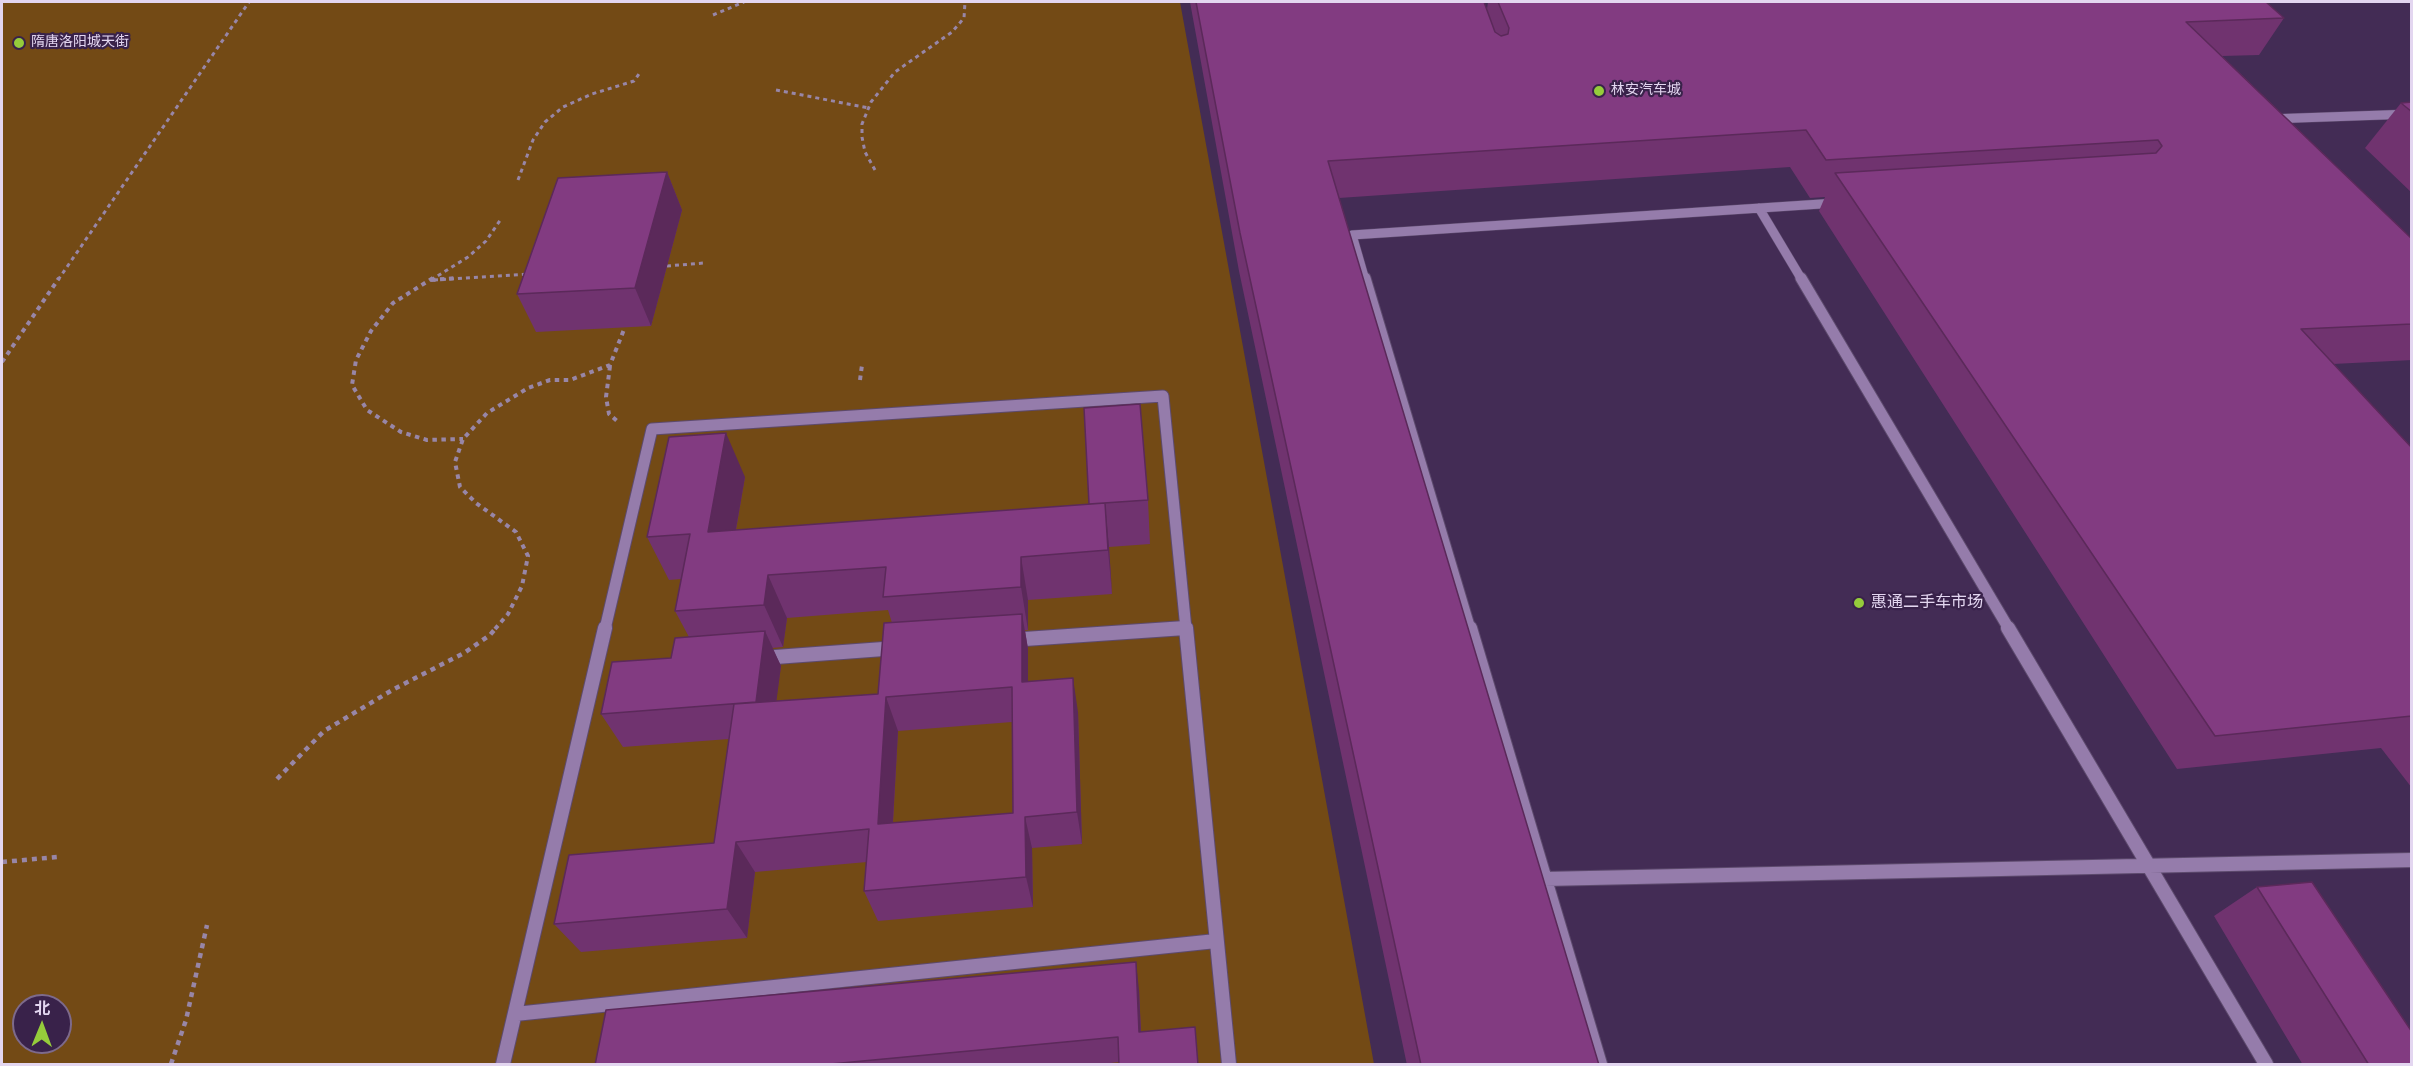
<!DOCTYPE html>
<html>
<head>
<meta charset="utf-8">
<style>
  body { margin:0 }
  #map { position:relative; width:2413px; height:1066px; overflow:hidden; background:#432c55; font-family:"Titillium Web","Noto Sans SC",sans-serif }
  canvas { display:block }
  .frame { position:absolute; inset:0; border:3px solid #e3d6f0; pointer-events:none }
  .north { position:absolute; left:12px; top:994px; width:60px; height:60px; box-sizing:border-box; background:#39224a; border:2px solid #7d6a8c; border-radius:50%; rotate:1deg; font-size:16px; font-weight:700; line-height:24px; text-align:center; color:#e3d6f0 }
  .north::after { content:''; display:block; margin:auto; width:21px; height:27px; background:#95cc3b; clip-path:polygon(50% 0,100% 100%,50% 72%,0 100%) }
</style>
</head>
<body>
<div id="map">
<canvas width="2413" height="1066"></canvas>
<div class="frame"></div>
<div class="north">北</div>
</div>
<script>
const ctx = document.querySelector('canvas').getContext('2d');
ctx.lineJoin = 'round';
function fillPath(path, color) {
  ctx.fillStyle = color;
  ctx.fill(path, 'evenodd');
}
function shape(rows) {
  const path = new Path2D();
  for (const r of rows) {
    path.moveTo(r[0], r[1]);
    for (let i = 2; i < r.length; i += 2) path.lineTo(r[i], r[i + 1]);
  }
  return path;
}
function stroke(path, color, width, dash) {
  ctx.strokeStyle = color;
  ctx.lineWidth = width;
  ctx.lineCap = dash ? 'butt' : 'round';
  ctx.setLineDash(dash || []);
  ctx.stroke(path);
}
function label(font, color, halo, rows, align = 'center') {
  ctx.font = font + ' "Titillium Web","Noto Sans SC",sans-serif';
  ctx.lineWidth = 4.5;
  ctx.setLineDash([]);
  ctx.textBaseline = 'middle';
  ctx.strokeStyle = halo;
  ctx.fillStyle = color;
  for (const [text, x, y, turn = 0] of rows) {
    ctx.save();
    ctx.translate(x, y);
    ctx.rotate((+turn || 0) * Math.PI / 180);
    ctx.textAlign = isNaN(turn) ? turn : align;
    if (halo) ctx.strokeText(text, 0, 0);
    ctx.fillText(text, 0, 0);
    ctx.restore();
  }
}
const green = shape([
  [2,2,1180,2,1374,1064,2,1064],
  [24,1006,60,1006,60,1042,24,1042]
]);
const pathFar2 = shape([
  [713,15,744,2],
  [776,90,869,108],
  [875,170,865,152,862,137,862,124,871,102,895,72,952,32,964,18,965,2],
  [518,180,533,140,545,122,563,107,592,94,634,81,641,71],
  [667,266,704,263],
  [58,280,249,2],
  [431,280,468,257,486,241,501,219],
  [434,280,529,274]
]);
const pathFar1 = shape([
  [433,278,393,303,371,331,356,360,352,385,367,410,401,432,427,440,463,439],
  [431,280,458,278],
  [2,362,59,278],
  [610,366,606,397,609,414,617,421],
  [860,380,862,365],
  [495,629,508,614,522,586,528,556,516,532,476,503,460,487,455,462,463,439,487,413,528,388,550,380,570,380,610,365,625,327]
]);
const path = shape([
  [277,779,324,731,394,689,464,653,490,635,496,628],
  [2,862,57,857],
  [171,1064,186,1020,207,925]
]);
const serviceFar2 = shape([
  [2269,119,2412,114],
  [1759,208,1802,280],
  [1365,280,1352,235,1836,203]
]);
const serviceFar1 = shape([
  [1365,278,1470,629],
  [1801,278,2009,629],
  [605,629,652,429,1163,396,1186,629],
  [1166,629,1185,628]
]);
const service = shape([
  [1186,628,1229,1064],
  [1470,628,1600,1064],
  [2008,628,2266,1064],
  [1010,640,1185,628],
  [762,658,897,648],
  [1544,879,2412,860],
  [515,1014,1216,941],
  [503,1064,605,628]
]);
const wall = shape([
  [1190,2,1484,2,1487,9,1488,2,2266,2,2284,18,2259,55,2222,56,2412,239,2412,360,2333,364,2412,448,2412,788,2381,748,2177,769,1819,211,1825,197,1810,198,1790,167,1339,198,1599,1065,1407,1065,1239,271],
  [2412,102,2412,193,2365,148,2401,103],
  [667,172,682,210,651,326,536,332,517,294],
  [745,477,736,530,1148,500,1150,544,1109,547,1112,594,1028,600,1028,630,1025,630,1028,649,1028,681,1078,712,1082,844,1032,848,1033,907,878,921,864,891,867,862,755,872,747,938,581,952,554,924,714,843,729,739,623,747,601,714,671,658,689,637,675,611,681,579,669,580,647,537],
  [888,610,892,623,878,694,776,701,781,666,772,648,783,647,787,618],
  [1012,722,1013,813,893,823,898,731],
  [2257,887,2412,1065,2303,1065,2214,916],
  [1139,990,1141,1032,1119,1062,1094,1065,595,1065]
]);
const shadedWall = shape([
  [667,172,682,210,651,326,635,288],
  [726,433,745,477,728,575,708,532],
  [1105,503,1109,547,1112,594,1108,550],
  [1021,557,1028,600,1028,630,1021,587],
  [768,575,787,618,783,647,764,605],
  [1022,614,1028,649,1028,716,1022,682],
  [765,631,781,666,772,735,756,702],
  [1073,678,1078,712,1082,844,1077,812],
  [886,697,898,731,891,855,878,824],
  [1025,817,1032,848,1033,907,1026,877],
  [736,842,755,872,747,938,727,909],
  [1136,962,1139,990,1142,1057,1139,1032]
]);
const building = shape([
  [1196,2,1484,2,1495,32,1501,36,1508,34,1509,28,1498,2,2266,2,2284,18,2186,22,2412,239,2412,324,2301,329,2412,448,2412,716,2215,736,1835,173,2156,153,2162,146,2158,140,1826,160,1806,130,1328,161,1599,1065,1421,1065,1240,233,1196,2],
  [2412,102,2412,112,2401,103,2412,102],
  [667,172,635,288,517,294,558,178,667,172],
  [1140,404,1148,500,1089,504,1084,408,1140,404],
  [726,433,708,532,1105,503,1108,550,1021,557,1021,587,883,597,886,567,768,575,764,605,675,611,690,534,647,537,669,437,726,433],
  [1022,614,1022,682,1073,678,1077,812,1025,817,1026,877,864,891,869,829,736,842,727,909,554,924,569,855,714,843,734,704,878,694,884,623,1022,614],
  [1012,687,1013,813,878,824,886,697,1012,687],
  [765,631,756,702,601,714,612,662,671,658,675,638,765,631],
  [2312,882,2412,1032,2412,1065,2369,1065,2257,887,2312,882],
  [1136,962,1139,1032,1195,1027,1198,1065,1119,1065,1118,1037,820,1065,595,1065,606,1010,1136,962]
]);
const markers = [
  [19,43,6,"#95cc3b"],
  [1599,91,6,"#95cc3b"],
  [1859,603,6,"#95cc3b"]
];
const farPoinames = [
  ["隋唐洛阳城天街",31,43],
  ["林安汽车城",1611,91]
];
const poiNames = [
  ["惠通二手车市场",1871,603]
];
fillPath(green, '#734a15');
stroke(serviceFar2, '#5d4a6d', 10);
stroke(serviceFar1, '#5d4a6d', 13);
stroke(service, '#5d4a6d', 16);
stroke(pathFar2, '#9886a7', 3, [4, 4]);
stroke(pathFar1, '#9886a7', 4, [4.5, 4.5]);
stroke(path, '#9886a7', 4.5, [5, 5]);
stroke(serviceFar2, '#957cab', 9);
stroke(serviceFar1, '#957cab', 11);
stroke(service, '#957cab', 14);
fillPath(wall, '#70336f');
fillPath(shadedWall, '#5b295a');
fillPath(building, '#823b81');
stroke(building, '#5b295a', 1.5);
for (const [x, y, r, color] of markers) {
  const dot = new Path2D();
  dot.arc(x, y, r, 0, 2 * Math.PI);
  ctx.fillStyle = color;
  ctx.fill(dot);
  stroke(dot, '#39224a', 2);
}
label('14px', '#e3d6f0', '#39224a', farPoinames, 'left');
label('16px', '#e3d6f0', '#39224a', poiNames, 'left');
</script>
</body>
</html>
